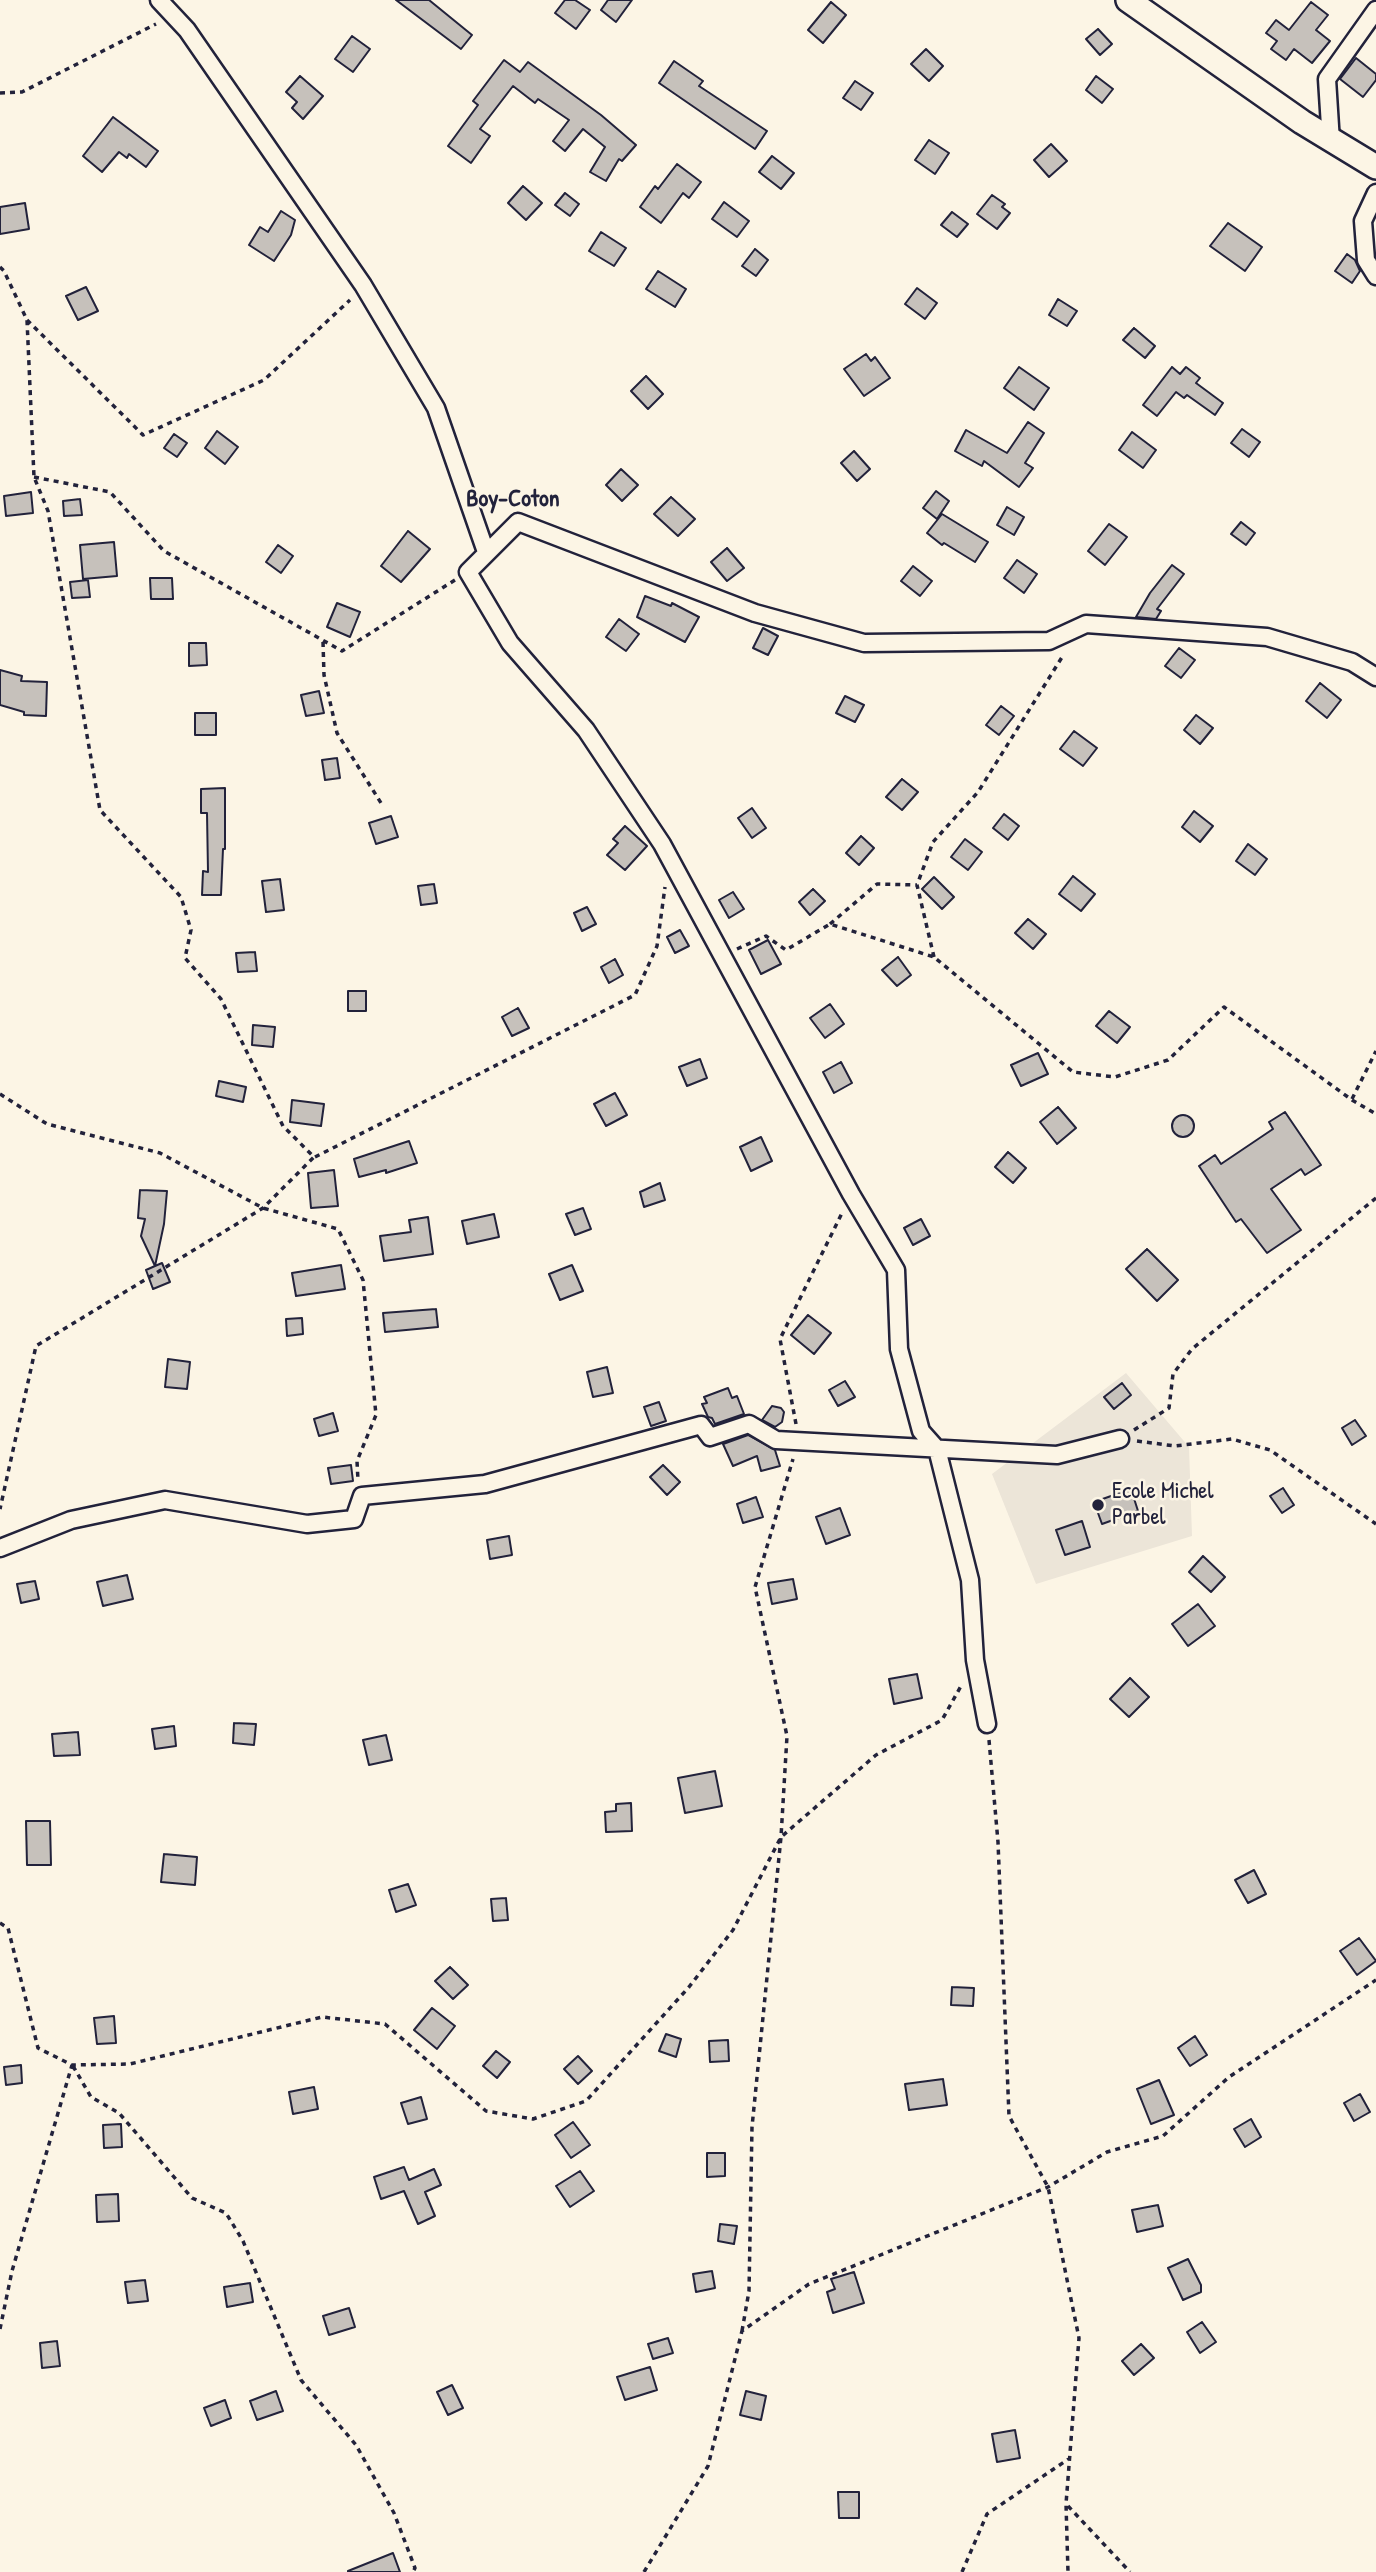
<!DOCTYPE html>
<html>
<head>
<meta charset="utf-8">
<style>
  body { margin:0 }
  canvas { display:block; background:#fcf5e5 }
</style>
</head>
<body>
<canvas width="1376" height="2572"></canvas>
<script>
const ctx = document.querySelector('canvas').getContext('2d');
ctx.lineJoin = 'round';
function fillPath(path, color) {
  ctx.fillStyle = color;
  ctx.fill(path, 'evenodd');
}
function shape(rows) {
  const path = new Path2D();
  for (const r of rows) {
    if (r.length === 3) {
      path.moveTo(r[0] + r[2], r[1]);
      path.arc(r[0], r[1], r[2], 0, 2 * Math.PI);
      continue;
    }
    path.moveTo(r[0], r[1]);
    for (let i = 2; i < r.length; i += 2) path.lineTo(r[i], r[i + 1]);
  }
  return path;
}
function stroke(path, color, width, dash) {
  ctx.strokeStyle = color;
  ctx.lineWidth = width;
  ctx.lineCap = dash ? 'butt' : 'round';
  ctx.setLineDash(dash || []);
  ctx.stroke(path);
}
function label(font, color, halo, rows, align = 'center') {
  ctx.font = font + ' "Patrick Hand",sans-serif';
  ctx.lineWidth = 5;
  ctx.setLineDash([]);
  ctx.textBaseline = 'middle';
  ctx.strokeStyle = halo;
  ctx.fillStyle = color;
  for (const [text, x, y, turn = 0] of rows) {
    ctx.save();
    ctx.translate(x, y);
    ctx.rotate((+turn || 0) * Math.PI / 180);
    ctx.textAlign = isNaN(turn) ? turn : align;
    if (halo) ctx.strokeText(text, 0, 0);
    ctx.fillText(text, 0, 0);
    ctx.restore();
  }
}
const built = shape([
  [1126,1373,1189,1447,1192,1536,1036,1584,992,1474]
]);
const building = shape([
  [396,0,429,0,472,35,461,49,396,0],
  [565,0,575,0,590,10,576,29,555,13,565,0],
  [608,0,632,0,616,22,601,10,608,0],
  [831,2,846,15,823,43,808,30,831,2],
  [1311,2,1328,15,1316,30,1330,41,1312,63,1294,49,1286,60,1271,49,1277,41,1266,33,1276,20,1289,30,1311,2],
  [1098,29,1112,44,1100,55,1086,39,1098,29],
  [352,36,370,49,353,72,335,59,352,36],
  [926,49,943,66,929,81,911,64,926,49],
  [1356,58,1376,74,1376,80,1363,97,1340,79,1356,58],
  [504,60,520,72,528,62,601,115,636,145,622,161,619,159,606,181,590,172,605,147,583,129,565,151,553,141,569,120,538,99,535,103,513,86,480,129,490,136,471,163,448,146,478,105,473,101,504,60],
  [674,61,703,81,699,86,767,131,755,149,659,83,674,61],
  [300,76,323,96,303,119,292,108,297,102,286,92,300,76],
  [1096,76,1113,89,1102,103,1086,90,1096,76],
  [855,81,873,93,861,110,843,98,855,81],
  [113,117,158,151,146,167,129,154,127,158,119,152,102,172,83,156,113,117],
  [929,140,949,153,935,174,915,160,929,140],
  [1051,144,1067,161,1049,177,1034,160,1051,144],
  [772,156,794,173,781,189,759,172,772,156],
  [677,164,701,182,689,198,683,193,661,223,640,207,655,186,658,189,677,164],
  [523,186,542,203,526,220,508,203,523,186],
  [565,193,579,204,570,216,555,205,565,193],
  [992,195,1005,204,1002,207,1010,213,997,229,977,214,992,195],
  [724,202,749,221,737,237,712,219,724,202],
  [25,203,29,229,0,234,0,207,25,203],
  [281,211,295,220,291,235,274,261,249,245,260,227,268,232,281,211],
  [952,212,968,224,957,237,941,225,952,212],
  [1228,223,1262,247,1245,271,1210,246,1228,223],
  [601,232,626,248,614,266,589,251,601,232],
  [755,249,768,260,756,276,742,266,755,249],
  [1347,254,1355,260,1360,271,1352,283,1335,271,1347,254],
  [658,271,686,289,675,307,646,289,658,271],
  [86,287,98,311,78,320,66,296,86,287],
  [917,288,937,303,925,319,905,304,917,288],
  [1058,299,1077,311,1067,326,1049,315,1058,299],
  [1134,328,1155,346,1145,358,1123,340,1134,328],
  [866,354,871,361,875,357,890,378,864,396,844,369,866,354],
  [1019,367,1049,388,1034,410,1004,388,1019,367],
  [1172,367,1180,374,1186,367,1200,378,1196,383,1223,403,1215,415,1187,395,1184,398,1176,392,1157,416,1143,405,1172,367],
  [646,376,663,394,648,409,631,391,646,376],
  [1028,422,1044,433,1025,463,1033,468,1019,487,984,461,982,466,955,451,966,430,1007,453,1028,422],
  [1242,429,1260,442,1249,457,1231,443,1242,429],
  [217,431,238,447,225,464,205,448,217,431],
  [1132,432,1156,450,1143,468,1119,450,1132,432],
  [174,434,187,443,177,457,164,448,174,434],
  [854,451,870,469,857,481,841,463,854,451],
  [621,469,638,485,622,501,606,485,621,469],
  [936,491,949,501,937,519,923,508,936,491],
  [31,492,33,513,6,516,4,496,31,492],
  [671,497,695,519,678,536,654,514,671,497],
  [80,499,82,515,64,516,63,501,80,499],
  [1007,507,1024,517,1014,535,997,525,1007,507],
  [942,514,988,542,975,562,944,543,942,545,927,533,942,514],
  [1241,522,1255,533,1246,545,1231,534,1241,522],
  [1109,524,1127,537,1105,565,1088,551,1109,524],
  [408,531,430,549,401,582,381,566,408,531],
  [114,542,117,576,83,579,80,545,114,542],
  [278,545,293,556,281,573,266,562,278,545],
  [727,548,744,568,727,581,711,562,727,548],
  [1017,560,1037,574,1024,593,1004,578,1017,560],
  [1172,565,1184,574,1157,609,1161,611,1156,619,1136,617,1150,593,1172,565],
  [913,566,932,581,920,596,901,581,913,566],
  [150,578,172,578,173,599,151,599,150,578],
  [88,580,90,597,72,598,70,582,88,580],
  [645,596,671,606,672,603,699,617,685,642,637,617,645,596],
  [337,603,360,612,350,637,327,627,337,603],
  [619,619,639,634,626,651,606,637,619,619],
  [763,628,778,636,768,655,753,648,763,628],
  [189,643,206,643,207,665,189,666,189,643],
  [1179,648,1195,660,1181,678,1165,666,1179,648],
  [0,670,22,676,21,681,47,682,46,716,24,715,24,712,0,705,0,670],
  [1320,683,1341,700,1327,718,1306,701,1320,683],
  [319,691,324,713,306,716,301,695,319,691],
  [845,696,864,705,855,722,836,713,845,696],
  [1001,706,1014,716,999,735,986,725,1001,706],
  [195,713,216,713,216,735,195,735,195,713],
  [1196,715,1213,728,1200,744,1184,730,1196,715],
  [1074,731,1097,748,1083,766,1060,749,1074,731],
  [337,758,340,778,325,780,322,760,337,758],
  [902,779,918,792,902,810,886,797,902,779],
  [225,788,225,849,223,849,221,895,202,895,203,871,208,872,207,813,201,813,201,789,225,788],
  [752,808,766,828,752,838,738,818,752,808],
  [1194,811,1213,826,1200,842,1182,827,1194,811],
  [1004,814,1019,826,1008,840,993,828,1004,814],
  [391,816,398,837,376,844,369,823,391,816],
  [625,826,647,846,625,870,607,855,618,843,613,839,625,826],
  [861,836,874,848,859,865,846,853,861,836],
  [965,839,982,852,968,870,951,857,965,839],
  [1248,844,1267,859,1255,875,1236,861,1248,844],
  [1073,876,1095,894,1081,911,1059,894,1073,876],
  [934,877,954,897,942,909,922,889,934,877],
  [280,879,284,910,266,912,262,881,280,879],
  [434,884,437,903,421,905,418,886,434,884],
  [813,889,825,901,810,915,799,902,813,889],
  [733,892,744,909,729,918,719,900,733,892],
  [587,907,596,924,582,931,574,913,587,907],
  [1028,919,1046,934,1033,949,1015,933,1028,919],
  [680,930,689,946,675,953,667,937,680,930],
  [768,940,781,964,761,974,749,950,768,940],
  [255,952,257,971,238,972,236,953,255,952],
  [898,957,911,975,897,986,882,970,898,957],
  [615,959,623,975,609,983,601,967,615,959],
  [348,991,366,991,366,1011,348,1011,348,991],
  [830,1004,844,1024,825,1038,810,1018,830,1004],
  [518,1008,529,1028,512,1036,502,1017,518,1008],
  [1109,1011,1130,1027,1117,1043,1096,1026,1109,1011],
  [253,1025,275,1027,273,1047,252,1045,253,1025],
  [1038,1053,1048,1074,1021,1086,1011,1065,1038,1053],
  [700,1059,707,1078,687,1086,679,1067,700,1059],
  [841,1062,852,1083,834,1093,823,1072,841,1062],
  [219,1081,246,1087,243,1102,216,1096,219,1081],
  [615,1093,627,1115,606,1126,594,1104,615,1093],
  [292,1100,324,1104,321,1126,290,1122,292,1100],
  [1058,1107,1076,1128,1057,1144,1040,1122,1058,1107],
  [1285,1112,1321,1165,1305,1175,1301,1169,1271,1189,1301,1230,1267,1253,1241,1219,1236,1222,1199,1166,1215,1155,1221,1164,1273,1129,1269,1122,1285,1112],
  [1183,1126,11],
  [761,1137,772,1161,751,1171,740,1147,761,1137],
  [409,1141,417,1163,386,1173,386,1170,359,1177,354,1159,409,1141],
  [1008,1152,1026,1168,1013,1183,995,1167,1008,1152],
  [334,1170,338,1206,311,1208,308,1173,334,1170],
  [660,1183,665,1200,644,1207,640,1192,660,1183],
  [140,1190,167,1191,164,1224,155,1266,162,1263,170,1282,153,1289,146,1270,155,1266,141,1236,145,1219,138,1218,140,1190],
  [583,1208,591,1229,575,1235,566,1214,583,1208],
  [494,1214,499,1237,467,1244,462,1221,494,1214],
  [428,1217,433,1254,384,1261,380,1236,411,1232,409,1220,428,1217],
  [921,1219,930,1236,913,1245,904,1228,921,1219],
  [1147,1249,1178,1280,1157,1301,1126,1269,1147,1249],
  [341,1265,345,1289,296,1296,292,1273,341,1265],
  [572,1265,583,1291,560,1300,549,1274,572,1265],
  [436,1309,438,1327,385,1332,383,1313,436,1309],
  [808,1315,831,1333,814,1354,791,1335,808,1315],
  [302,1318,303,1334,287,1336,286,1319,302,1318],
  [168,1359,190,1362,187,1389,165,1387,168,1359],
  [607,1367,613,1393,593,1397,587,1372,607,1367],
  [845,1381,855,1397,838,1406,829,1390,845,1381],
  [1122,1383,1131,1395,1114,1409,1104,1397,1122,1383],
  [728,1388,732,1398,737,1396,744,1414,715,1424,712,1418,708,1417,702,1404,707,1403,704,1397,728,1388],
  [659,1402,666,1421,651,1426,644,1407,659,1402],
  [772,1406,781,1408,784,1412,782,1422,775,1427,762,1420,772,1406],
  [333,1413,338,1431,319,1436,314,1419,333,1413],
  [1355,1420,1366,1436,1352,1445,1342,1428,1355,1420],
  [748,1435,775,1450,780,1466,761,1471,757,1456,733,1466,723,1444,748,1435],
  [351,1465,353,1481,331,1484,328,1468,351,1465],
  [663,1465,680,1482,667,1495,650,1477,663,1465],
  [1283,1488,1294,1505,1282,1513,1270,1496,1283,1488],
  [1131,1489,1138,1511,1102,1524,1094,1502,1131,1489],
  [756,1497,763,1517,743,1523,737,1504,756,1497],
  [840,1508,850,1535,826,1544,816,1517,840,1508],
  [1082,1521,1090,1547,1065,1555,1056,1530,1082,1521],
  [509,1536,512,1555,490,1559,487,1540,509,1536],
  [1203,1556,1225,1577,1211,1592,1189,1572,1203,1556],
  [127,1575,133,1599,103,1606,97,1582,127,1575],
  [793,1579,797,1599,772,1604,768,1583,793,1579],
  [35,1581,39,1599,21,1603,17,1584,35,1581],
  [1198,1604,1215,1626,1188,1646,1172,1624,1198,1604],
  [917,1674,922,1698,894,1704,889,1679,917,1674],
  [1130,1678,1149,1697,1129,1717,1110,1699,1130,1678],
  [234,1723,256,1724,254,1745,233,1743,234,1723],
  [174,1726,176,1746,155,1749,152,1729,174,1726],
  [78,1732,80,1755,54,1756,52,1734,78,1732],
  [386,1735,392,1760,369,1765,363,1740,386,1735],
  [715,1771,722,1806,685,1813,678,1778,715,1771],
  [631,1803,632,1831,606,1832,605,1812,616,1811,616,1804,631,1803],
  [26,1821,50,1821,51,1865,27,1865,26,1821],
  [164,1854,197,1857,195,1885,161,1882,164,1854],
  [1254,1870,1266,1894,1248,1903,1235,1880,1254,1870],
  [408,1884,416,1905,396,1912,389,1890,408,1884],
  [506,1898,508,1920,493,1921,491,1899,506,1898],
  [1359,1938,1376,1961,1357,1975,1340,1951,1359,1938],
  [450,1967,468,1985,453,1999,435,1981,450,1967],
  [952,1987,974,1988,973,2006,951,2005,952,1987],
  [432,2008,455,2026,437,2049,414,2030,432,2008],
  [114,2016,116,2043,97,2044,94,2018,114,2016],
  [666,2034,681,2039,676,2057,659,2051,666,2034],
  [1195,2036,1207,2055,1190,2066,1178,2048,1195,2036],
  [728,2040,729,2061,710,2062,709,2041,728,2040],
  [496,2051,510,2062,497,2078,483,2066,496,2051],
  [578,2056,592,2071,578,2084,564,2069,578,2056],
  [21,2065,22,2083,6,2085,4,2067,21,2065],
  [943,2079,947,2105,909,2110,905,2084,943,2079],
  [1159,2080,1174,2115,1151,2124,1137,2089,1159,2080],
  [314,2087,318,2109,293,2114,289,2092,314,2087],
  [1360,2094,1370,2112,1354,2121,1344,2103,1360,2094],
  [421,2097,427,2119,408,2124,401,2103,421,2097],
  [1251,2119,1261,2137,1245,2147,1234,2129,1251,2119],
  [573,2122,590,2145,571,2158,555,2135,573,2122],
  [121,2124,122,2147,104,2148,103,2125,121,2124],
  [707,2153,725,2153,725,2176,707,2177,707,2153],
  [404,2167,409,2180,434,2169,441,2185,425,2192,435,2216,418,2224,404,2191,381,2199,374,2177,404,2167],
  [580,2171,594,2191,570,2207,556,2186,580,2171],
  [118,2194,119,2221,97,2222,96,2195,118,2194],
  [1158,2205,1163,2226,1137,2232,1132,2210,1158,2205],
  [720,2224,737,2226,734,2244,718,2241,720,2224],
  [1188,2259,1201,2285,1201,2292,1183,2300,1168,2268,1188,2259],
  [712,2271,715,2288,696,2292,693,2274,712,2271],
  [854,2272,864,2303,833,2313,827,2292,835,2289,831,2279,854,2272],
  [145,2280,148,2301,128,2303,125,2282,145,2280],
  [250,2283,253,2302,227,2307,224,2287,250,2283],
  [349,2308,355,2327,329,2335,323,2316,349,2308],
  [1202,2322,1216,2342,1200,2353,1187,2332,1202,2322],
  [668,2338,673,2353,653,2359,648,2344,668,2338],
  [57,2341,60,2366,42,2368,40,2343,57,2341],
  [1141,2344,1154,2358,1134,2375,1122,2361,1141,2344],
  [650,2367,657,2390,625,2400,617,2377,650,2367],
  [452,2385,463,2408,448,2415,437,2392,452,2385],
  [276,2391,283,2411,257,2420,250,2401,276,2391],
  [746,2391,766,2396,761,2420,740,2415,746,2391],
  [225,2400,231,2418,211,2426,204,2408,225,2400],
  [1015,2430,1020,2458,997,2462,992,2434,1015,2430],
  [838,2492,859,2492,859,2518,839,2518,838,2492],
  [393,2553,400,2572,348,2572,348,2571,393,2553]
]);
const path = shape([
  [0,93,22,92,156,24],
  [0,267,4,271,27,320,34,477,48,511,100,810,181,897,191,930,185,958,221,999,283,1126,314,1157,263,1208,36,1346,0,1509],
  [27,320,143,435,264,380,350,300],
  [34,477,110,492,164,551,342,651,455,580],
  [323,642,324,675,337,733,381,803],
  [830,924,877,884,917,885],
  [737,949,766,936,786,950,830,924,934,957,1073,1072,1115,1077,1168,1060,1224,1007,1352,1100,1376,1114],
  [934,957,917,885,933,842,978,792,1064,654],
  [0,1094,47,1124,160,1153,263,1208,338,1229,363,1280,376,1415,357,1461,358,1481],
  [1352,1099,1376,1051],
  [315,1157,635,995,657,946,665,887],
  [796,1424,780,1339,842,1213],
  [1134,1430,1169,1408,1173,1374,1192,1349,1376,1198],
  [1137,1441,1175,1446,1232,1439,1270,1450,1376,1524],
  [989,1740,998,1842,1009,2116,1048,2187,1079,2338,1066,2504,1068,2572],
  [0,1923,8,1928,38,2048,72,2065,130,2064,322,2017,385,2024,486,2111,533,2119,586,2101,689,1987,733,1930,781,1837,876,1755,942,1720,961,1686],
  [73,2066,91,2097,119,2113,192,2198,226,2213,243,2241,301,2380,356,2445,394,2513,415,2568,413,2572],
  [0,2329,12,2271,72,2065],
  [742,2331,749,2291,752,2127,781,1837,787,1736,755,1587,793,1459],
  [1068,2506,1130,2572],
  [644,2572,708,2466,742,2331,809,2284,1048,2187,1107,2152,1163,2136,1229,2077,1376,1980],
  [962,2572,987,2514,1070,2458]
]);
const street = shape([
  [159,0,187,30,363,285,436,408,486,552],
  [1331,142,1327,79,1376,10],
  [1376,193,1363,221,1366,260,1376,276],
  [0,1548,71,1520,165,1500,307,1524,354,1519,362,1496,485,1484,701,1425,710,1437,749,1424,776,1440,1057,1455,1120,1439],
  [987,1724,975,1660,970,1580,937,1449,921,1431,899,1349,896,1270,851,1194,662,844,586,730,510,643,468,572,518,522,755,613,864,643,1049,641,1086,624,1267,637,1352,662,1376,677]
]);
const secondary = shape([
  [1128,0,1302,122,1376,167]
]);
const markers = [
  [1098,1505,7,"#22223b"]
];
const poiNames = [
  ["Ecole Michel",1112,1492],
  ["Parbel",1112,1518]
];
const neighbourhoodNames = [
  ["Boy-Coton",513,500]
];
fillPath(built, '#ece5d8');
fillPath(building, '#c6c1bb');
stroke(building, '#22223b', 2);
stroke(street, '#22223b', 21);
stroke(secondary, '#22223b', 28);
stroke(path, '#22223b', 3.5, [5, 5]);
stroke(street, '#fcf5e5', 16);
stroke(secondary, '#fcf5e5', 23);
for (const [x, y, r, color] of markers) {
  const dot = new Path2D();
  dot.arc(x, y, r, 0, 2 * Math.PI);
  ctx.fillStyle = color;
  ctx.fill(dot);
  stroke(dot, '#fcf5e5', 2.5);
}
label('23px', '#22223b', '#fcf5e5', poiNames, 'left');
label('bold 24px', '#22223b', '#fcf5e5', neighbourhoodNames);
</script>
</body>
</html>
